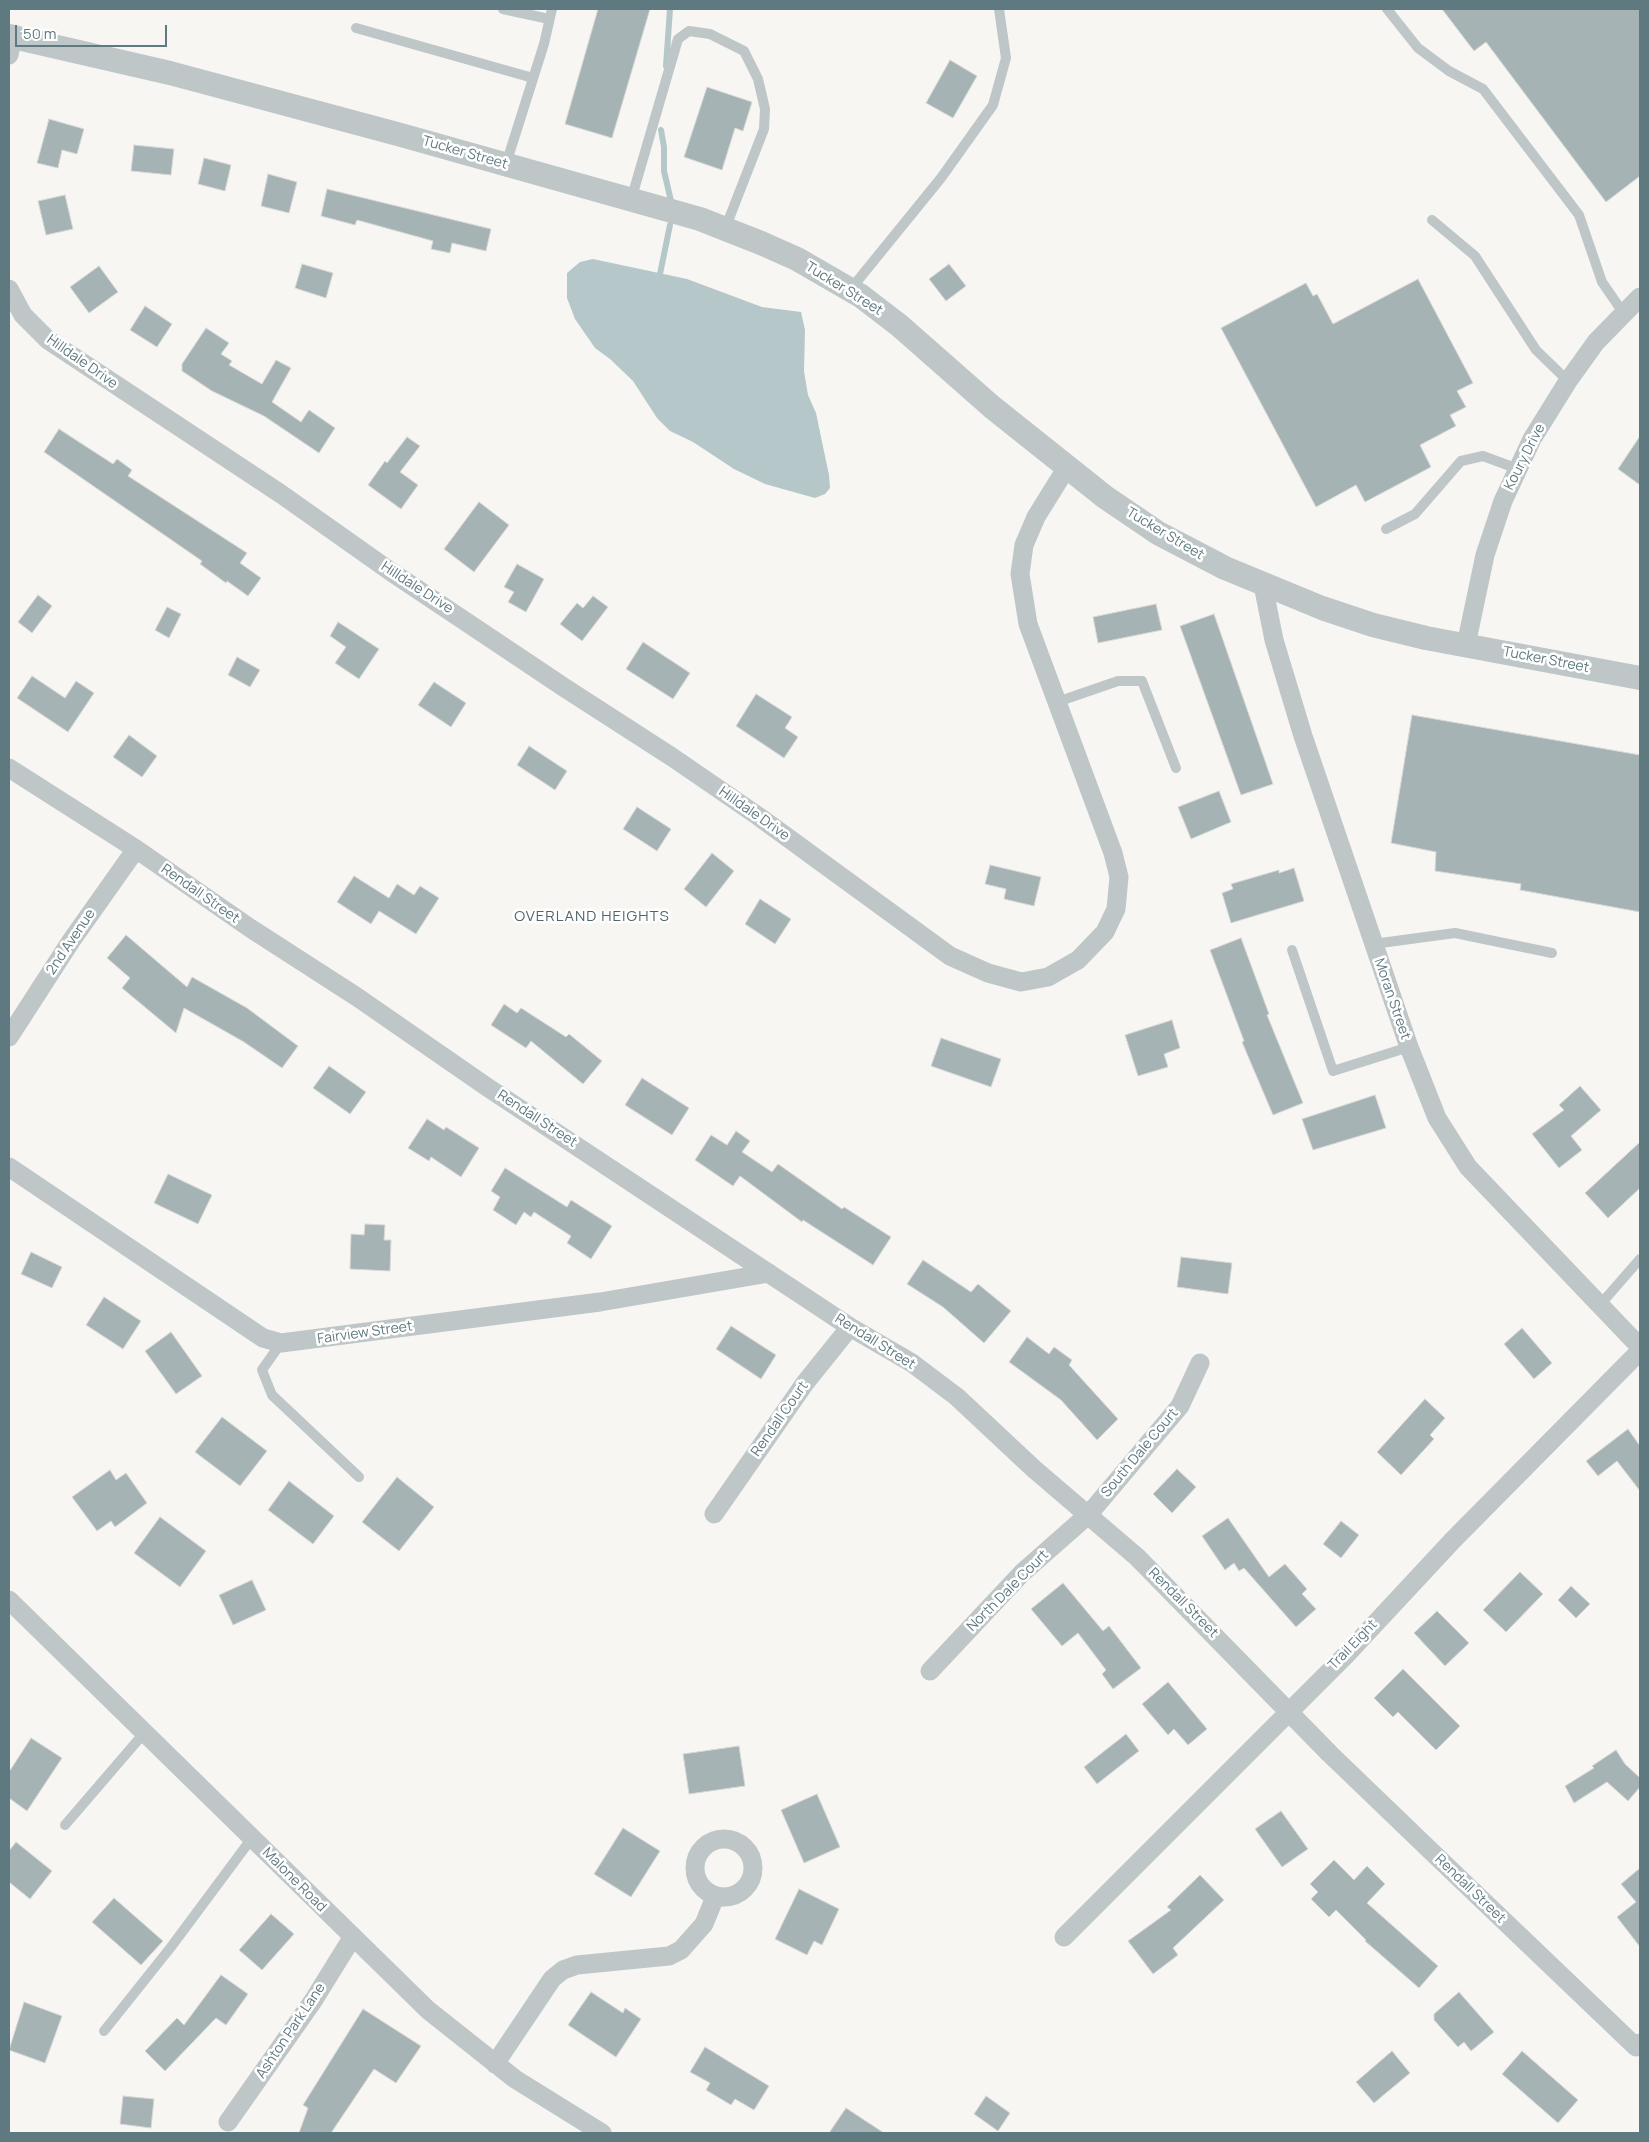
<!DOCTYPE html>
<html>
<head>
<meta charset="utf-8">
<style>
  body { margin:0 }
  #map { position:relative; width:1649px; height:2142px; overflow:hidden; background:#f7f6f3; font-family:Manrope,sans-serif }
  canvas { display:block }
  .frame { position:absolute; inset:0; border:10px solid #5f7980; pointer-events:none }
  .scale { position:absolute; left:15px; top:25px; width:152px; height:22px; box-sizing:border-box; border:2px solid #5f7980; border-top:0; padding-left:6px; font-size:15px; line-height:18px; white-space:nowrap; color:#5f7980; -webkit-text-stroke:4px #fff; paint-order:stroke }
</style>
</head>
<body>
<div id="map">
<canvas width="1649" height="2142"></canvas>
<div class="frame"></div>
<div class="scale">50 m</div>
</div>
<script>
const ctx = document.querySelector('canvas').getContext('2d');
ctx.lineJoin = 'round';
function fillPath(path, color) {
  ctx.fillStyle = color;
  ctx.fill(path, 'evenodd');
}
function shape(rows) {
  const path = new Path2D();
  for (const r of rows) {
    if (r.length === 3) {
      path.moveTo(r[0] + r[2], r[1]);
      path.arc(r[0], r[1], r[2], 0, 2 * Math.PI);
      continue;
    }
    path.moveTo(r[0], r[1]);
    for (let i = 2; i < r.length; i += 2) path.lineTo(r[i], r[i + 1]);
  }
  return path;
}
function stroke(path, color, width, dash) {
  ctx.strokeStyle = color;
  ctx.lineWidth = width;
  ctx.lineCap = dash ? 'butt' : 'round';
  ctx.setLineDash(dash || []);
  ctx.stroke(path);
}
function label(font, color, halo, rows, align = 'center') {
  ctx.font = font + ' Manrope,sans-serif';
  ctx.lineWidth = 5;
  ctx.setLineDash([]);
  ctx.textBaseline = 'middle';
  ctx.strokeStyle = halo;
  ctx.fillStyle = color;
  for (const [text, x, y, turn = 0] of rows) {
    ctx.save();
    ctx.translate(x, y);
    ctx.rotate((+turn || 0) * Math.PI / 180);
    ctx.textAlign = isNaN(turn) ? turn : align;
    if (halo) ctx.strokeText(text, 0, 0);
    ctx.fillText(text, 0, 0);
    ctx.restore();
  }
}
const water = shape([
  [593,259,687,279,762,307,801,312,805,330,804,371,808,395,816,413,829,475,830,488,825,494,815,498,765,484,734,469,693,442,670,431,657,418,633,381,610,359,595,348,575,319,567,298,567,273,580,262]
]);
const stream = shape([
  [666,66,670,9],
  [661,130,664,147,664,171,671,201],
  [661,280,660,274,670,225]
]);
const building = shape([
  [598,9,650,9,612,138,565,124,598,9],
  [1442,9,1640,9,1640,176,1606,202,1486,42,1474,51,1442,9],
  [950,60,977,76,953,118,926,103,950,60],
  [707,87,752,102,743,131,735,128,722,170,684,157,707,87],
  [49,119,84,129,77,154,62,150,58,168,37,163,49,119],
  [134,145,174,149,171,175,131,171,134,145],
  [204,158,231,165,225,191,198,184,204,158],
  [268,174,297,182,289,213,261,206,268,174],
  [327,189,491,229,486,251,452,243,450,253,431,249,433,241,357,220,355,225,321,216,327,189],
  [65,195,73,229,46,235,38,201,65,195],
  [302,264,333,273,326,298,295,288,302,264],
  [949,264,966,286,946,301,929,279,949,264],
  [99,266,118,292,89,313,70,287,99,266],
  [1418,279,1473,383,1457,391,1466,407,1450,415,1456,426,1420,445,1431,467,1365,502,1356,485,1316,507,1221,328,1306,283,1313,296,1317,294,1333,324,1418,279],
  [145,306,172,324,157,347,130,330,145,306],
  [206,328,229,343,221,354,232,361,229,365,262,384,276,360,291,368,272,402,301,422,309,410,335,428,319,453,264,416,212,391,182,371,182,364,206,328],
  [59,429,113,464,117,459,132,470,128,476,247,553,240,563,261,578,248,596,227,581,226,583,200,564,202,561,44,452,59,429],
  [1640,436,1640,485,1618,469,1640,436],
  [407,437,420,446,400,472,418,485,401,509,368,485,385,461,387,463,407,437],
  [479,502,509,525,474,572,444,549,479,502],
  [517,564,544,579,526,612,508,602,514,592,504,587,517,564],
  [38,595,52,606,32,633,18,622,38,595],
  [593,596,608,607,582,641,560,624,577,603,583,608,593,596],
  [1156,604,1162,630,1098,643,1093,617,1156,604],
  [167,607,181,614,169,638,155,630,167,607],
  [1214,614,1273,784,1241,795,1180,626,1214,614],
  [338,622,379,649,359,679,335,663,346,647,330,636,338,622],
  [643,642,690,673,673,699,626,669,643,642],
  [237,657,260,670,250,687,228,675,237,657],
  [32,676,65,698,76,681,94,693,68,732,17,698,32,676],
  [434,682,466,703,451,727,418,705,434,682],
  [756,694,792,717,785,728,798,737,784,758,736,726,756,694],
  [1412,715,1640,755,1640,912,1520,890,1521,884,1435,871,1436,852,1391,843,1412,715],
  [129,735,157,756,142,777,113,757,129,735],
  [529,746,567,771,555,790,517,765,529,746],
  [1219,791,1231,822,1191,839,1178,807,1219,791],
  [637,807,671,829,657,851,623,829,637,807],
  [712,853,734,871,706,907,684,889,712,853],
  [990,865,1041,877,1034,906,1004,899,1006,889,985,884,990,865],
  [1294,868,1304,901,1231,923,1222,893,1233,889,1231,884,1279,870,1279,873,1294,868],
  [354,876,389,898,397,884,414,895,420,886,439,898,416,934,379,911,371,924,337,902,354,876],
  [760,899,791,919,775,944,745,924,760,899],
  [126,935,187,987,192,977,247,1008,298,1046,282,1068,244,1042,184,1008,176,1033,122,988,130,978,107,958,126,935],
  [1241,938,1269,1014,1267,1015,1303,1103,1273,1115,1242,1042,1244,1041,1210,950,1241,938],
  [504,1004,517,1013,521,1008,566,1037,569,1034,602,1061,583,1084,531,1041,526,1048,491,1025,504,1004],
  [1172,1020,1180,1048,1164,1054,1168,1067,1138,1076,1125,1035,1172,1020],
  [941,1038,1001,1059,991,1087,931,1066,941,1038],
  [329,1066,366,1092,350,1114,313,1088,329,1066],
  [642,1078,689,1108,672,1135,625,1105,642,1078],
  [1580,1086,1601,1110,1571,1136,1582,1150,1559,1168,1532,1134,1564,1110,1559,1105,1580,1086],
  [1375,1095,1386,1128,1313,1150,1302,1119,1375,1095],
  [427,1119,444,1130,446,1127,479,1148,461,1177,431,1157,429,1161,408,1148,427,1119],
  [736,1131,750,1141,742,1152,772,1172,778,1164,842,1209,844,1207,891,1237,873,1265,803,1220,802,1222,740,1176,733,1186,695,1160,711,1135,727,1145,736,1131],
  [1640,1142,1640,1188,1608,1218,1585,1193,1640,1142],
  [505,1168,567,1207,571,1200,612,1226,591,1259,567,1243,571,1236,534,1212,531,1217,524,1212,516,1225,493,1210,500,1197,491,1191,505,1168],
  [168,1174,212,1195,198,1224,154,1203,168,1174],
  [365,1224,385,1225,384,1240,391,1240,390,1271,350,1269,351,1234,364,1235,365,1224],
  [31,1252,62,1267,52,1288,21,1274,31,1252],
  [1181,1257,1232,1263,1228,1294,1177,1287,1181,1257],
  [923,1260,971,1292,978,1284,1011,1311,984,1343,943,1307,907,1284,923,1260],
  [104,1297,141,1321,123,1349,86,1325,104,1297],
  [731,1326,776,1355,761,1379,716,1349,731,1326],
  [1522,1328,1552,1363,1534,1379,1504,1344,1522,1328],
  [171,1332,202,1376,176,1394,145,1351,171,1332],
  [1027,1337,1049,1354,1054,1347,1072,1360,1069,1365,1118,1419,1097,1440,1061,1400,1009,1362,1027,1337],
  [1425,1399,1445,1418,1430,1435,1434,1439,1401,1475,1377,1452,1425,1399],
  [222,1417,267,1451,240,1486,195,1452,222,1417],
  [1628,1429,1640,1446,1640,1491,1617,1461,1598,1476,1586,1461,1628,1429],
  [1177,1469,1196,1487,1172,1513,1153,1494,1177,1469],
  [110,1470,116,1480,126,1473,147,1503,115,1527,111,1521,97,1531,72,1497,110,1470],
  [397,1477,434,1507,399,1551,362,1522,397,1477],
  [289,1481,334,1516,313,1544,268,1510,289,1481],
  [160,1517,206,1551,180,1587,134,1553,160,1517],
  [1228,1518,1269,1577,1285,1564,1307,1589,1302,1594,1316,1609,1296,1627,1244,1568,1239,1571,1234,1563,1225,1570,1202,1536,1228,1518],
  [1341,1521,1359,1535,1341,1558,1323,1544,1341,1521],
  [1520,1572,1543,1594,1506,1632,1483,1610,1520,1572],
  [252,1580,266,1610,233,1625,219,1595,252,1580],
  [1063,1583,1103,1631,1109,1626,1141,1668,1113,1689,1102,1674,1106,1670,1078,1633,1062,1646,1031,1609,1063,1583],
  [1571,1586,1590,1604,1576,1618,1558,1600,1571,1586],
  [1437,1611,1469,1643,1445,1666,1414,1633,1437,1611],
  [1403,1669,1460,1726,1436,1750,1398,1712,1393,1717,1374,1698,1403,1669],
  [1168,1682,1207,1729,1188,1745,1174,1729,1168,1735,1142,1704,1168,1682],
  [1126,1734,1139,1751,1097,1784,1084,1767,1126,1734],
  [31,1738,62,1758,27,1811,9,1798,9,1772,31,1738],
  [739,1746,745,1786,689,1794,683,1754,739,1746],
  [1616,1750,1625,1764,1640,1778,1640,1787,1628,1801,1607,1782,1574,1803,1565,1786,1594,1768,1592,1766,1616,1750],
  [817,1794,840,1847,804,1863,781,1810,817,1794],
  [1281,1811,1308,1849,1282,1867,1255,1829,1281,1811],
  [623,1828,660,1851,631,1897,594,1874,623,1828],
  [16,1842,52,1871,30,1899,9,1882,9,1851,16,1842],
  [1334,1860,1354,1880,1367,1866,1385,1884,1367,1903,1438,1966,1419,1988,1365,1941,1366,1940,1336,1910,1329,1917,1311,1899,1318,1892,1310,1884,1334,1860],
  [1640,1868,1640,1947,1617,1917,1636,1902,1621,1884,1640,1868],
  [1200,1875,1224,1900,1173,1948,1178,1955,1153,1974,1128,1941,1171,1910,1167,1907,1200,1875],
  [799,1889,839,1909,822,1945,814,1941,807,1955,775,1939,799,1889],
  [114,1898,163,1941,141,1965,92,1922,114,1898],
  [271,1914,294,1934,262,1970,239,1950,271,1914],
  [221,1975,248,1994,226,2025,216,2018,165,2071,145,2051,177,2018,184,2025,221,1975],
  [591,1992,623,2013,625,2008,641,2019,616,2057,568,2025,591,1992],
  [1459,1992,1494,2032,1471,2051,1464,2042,1458,2047,1434,2020,1434,2014,1459,1992],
  [24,2002,62,2016,45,2063,9,2050,24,2002],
  [363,2009,421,2046,396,2083,374,2069,331,2133,299,2133,308,2108,303,2105,363,2009],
  [705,2047,769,2086,754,2110,735,2099,731,2105,706,2090,710,2083,690,2072,705,2047],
  [1392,2051,1410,2073,1374,2103,1356,2082,1392,2051],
  [1522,2051,1578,2100,1558,2123,1502,2074,1522,2051],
  [123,2096,154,2099,151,2128,120,2124,123,2096],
  [986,2096,1010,2113,998,2131,974,2114,986,2096],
  [846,2108,884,2133,829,2133,846,2108]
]);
const service = shape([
  [503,9,549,19],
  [1387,9,1418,48,1449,71,1483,89,1579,215,1602,282,1624,314],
  [356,28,533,78],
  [506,164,544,44,552,9],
  [631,200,678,39,689,31,710,34,744,51,758,79,765,109,764,129,725,229],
  [1432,220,1475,256,1536,350,1568,381],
  [850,290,941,178,993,105,1006,58,999,9],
  [1386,529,1415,514,1461,461,1483,456,1518,469],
  [1057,702,1118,681,1142,681,1176,768],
  [1373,944,1455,933,1552,953],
  [1292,950,1333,1071,1409,1047],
  [1599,1306,1640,1259],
  [281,1343,262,1370,272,1395,359,1477],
  [65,1825,145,1732],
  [104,2031,171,1947,252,1838]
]);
const minor = shape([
  [9,55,13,37],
  [9,289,23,315,48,340,281,494,390,571,565,688,672,757,758,816,950,956,988,973,1021,982,1048,977,1078,960,1105,932,1116,909,1119,877,1113,853,1028,624,1020,574,1024,545,1036,517,1067,467],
  [1263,585,1274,640,1303,736,1409,1047,1437,1118,1468,1167,1640,1347],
  [1466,645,1485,555,1503,501,1532,439,1568,381,1596,342,1640,297],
  [9,768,136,849,250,928,357,997,487,1087,850,1327,912,1363,957,1397,1034,1469,1137,1557,1330,1754,1434,1854,1636,2047,1640,2043],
  [9,1037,71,941,136,849],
  [9,1167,263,1338,281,1343,600,1302,769,1273],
  [714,1514,805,1383,850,1327],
  [9,1600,428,2010,515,2079,602,2133],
  [930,1671,1022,1573,1089,1514,1180,1406,1200,1363],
  [724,1868,29],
  [1064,1937,1345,1656,1453,1540,1640,1351],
  [495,2064,552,1979,563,1970,577,1965,669,1956,681,1950,704,1924,715,1897],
  [228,2122,313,2001,352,1938]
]);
const tertiary = shape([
  [9,36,170,73,401,135,700,219,761,243,797,259,861,296,900,326,992,407,1105,497,1158,533,1225,568,1322,608,1373,625,1426,638,1640,678]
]);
const streetNames = [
  ["Tucker Street",465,153,16],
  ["Tucker Street",844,289,32],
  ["Hilldale Drive",82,362,35],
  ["Koury Drive",1525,457,-63],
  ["Tucker Street",1165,534,31],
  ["Hilldale Drive",417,588,33],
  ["Tucker Street",1546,660,11],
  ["Hilldale Drive",754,814,35],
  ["Rendall Street",200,894,35],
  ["2nd Avenue",71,942,-56],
  ["Moran Street",1392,999,71],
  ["Rendall Street",537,1119,33],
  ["Fairview Street",365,1333,-8],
  ["Rendall Street",875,1342,32],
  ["Rendall Court",780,1419,-55],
  ["South Dale Court",1140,1453,-50],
  ["North Dale Court",1008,1591,-45],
  ["Rendall Street",1183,1603,45],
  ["Trail Eight",1353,1645,-46],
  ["Malone Road",294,1880,45],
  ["Rendall Street",1470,1889,44],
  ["Ashton Park Lane",291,2031,-56]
];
const neighbourhoodNames = [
  ["OVERLAND HEIGHTS",592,917]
];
fillPath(water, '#b5c7c9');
stroke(stream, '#b5c7c9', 6);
fillPath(building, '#a5b3b5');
stroke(building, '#d8d8d6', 1);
stroke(service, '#bfc6c8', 10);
stroke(minor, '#bfc6c8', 19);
stroke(tertiary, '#bfc6c8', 24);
label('14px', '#5f7980', '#fff', streetNames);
ctx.letterSpacing = '1px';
label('15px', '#52656b', '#fff', neighbourhoodNames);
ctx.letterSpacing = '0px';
</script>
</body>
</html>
